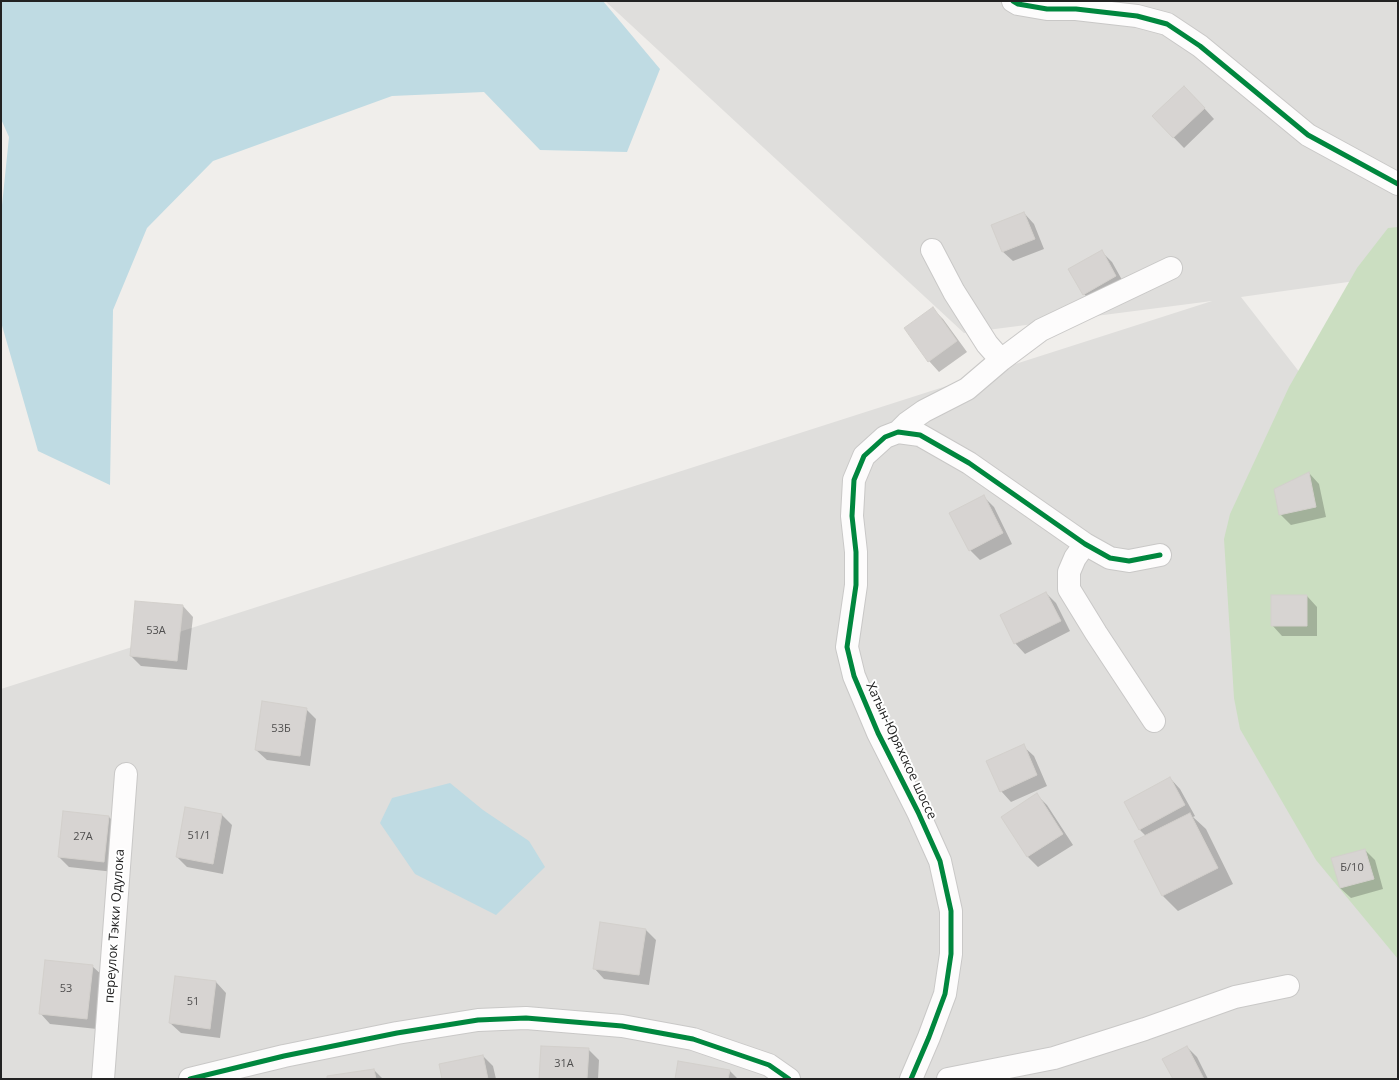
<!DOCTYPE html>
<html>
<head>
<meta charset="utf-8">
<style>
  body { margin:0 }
  #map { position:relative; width:1399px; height:1080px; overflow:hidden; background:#f0eeeb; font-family:"Open Sans",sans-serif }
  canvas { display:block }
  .frame { position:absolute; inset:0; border:2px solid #222; pointer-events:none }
</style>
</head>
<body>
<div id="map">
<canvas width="1399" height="1080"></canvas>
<div class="frame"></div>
</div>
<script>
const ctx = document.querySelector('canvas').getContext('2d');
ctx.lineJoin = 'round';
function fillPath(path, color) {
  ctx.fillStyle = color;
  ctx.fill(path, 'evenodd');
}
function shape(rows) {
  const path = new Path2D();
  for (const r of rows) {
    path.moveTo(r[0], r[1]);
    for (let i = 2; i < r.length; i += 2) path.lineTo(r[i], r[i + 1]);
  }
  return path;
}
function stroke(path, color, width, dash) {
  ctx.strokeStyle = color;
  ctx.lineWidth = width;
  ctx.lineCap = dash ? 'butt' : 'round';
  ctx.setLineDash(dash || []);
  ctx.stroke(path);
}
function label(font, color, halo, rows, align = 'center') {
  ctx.font = font + ' "Open Sans",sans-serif';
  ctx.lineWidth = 4;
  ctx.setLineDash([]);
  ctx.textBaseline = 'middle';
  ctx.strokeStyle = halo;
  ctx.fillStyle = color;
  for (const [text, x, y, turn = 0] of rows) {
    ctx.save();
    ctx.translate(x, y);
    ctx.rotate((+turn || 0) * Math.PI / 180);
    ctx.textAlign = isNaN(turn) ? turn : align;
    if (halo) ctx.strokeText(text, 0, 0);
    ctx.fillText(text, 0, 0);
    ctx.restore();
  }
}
const residential = shape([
  [605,1,1398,1,1398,275,1241,297,1398,499,1398,1079,1,1079,1,689,1212,301,964,333]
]);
const forest = shape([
  [1398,227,1398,959,1316,860,1240,729,1234,698,1224,539,1230,514,1289,387,1357,268,1388,228]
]);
const water = shape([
  [1,1,603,1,660,69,627,152,540,150,484,92,392,96,213,161,147,228,113,310,110,485,38,451,1,322,1,215,9,137,1,119],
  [450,783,483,810,529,841,545,867,496,915,415,874,380,823,392,798]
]);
const shadow = shape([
  [1194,97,1214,119,1184,148,1153,116],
  [1024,213,1034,224,1044,249,1013,261,1002,251],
  [1102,252,1112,262,1126,287,1094,304,1084,294],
  [933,309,943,319,967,352,939,372,929,361,906,328],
  [1309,473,1319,484,1326,517,1291,525,1280,514],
  [983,496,994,507,1012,544,980,560,970,550],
  [1046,593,1056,603,1070,631,1025,654,1015,643],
  [1307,596,1317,607,1317,636,1282,636,1272,625],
  [183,606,193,617,187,670,141,666,131,656],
  [306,709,316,719,310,766,267,760,256,750],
  [1023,746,1034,756,1047,786,1011,802,1001,791],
  [1170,778,1180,789,1195,816,1193,817,1206,829,1233,884,1178,911,1163,896,1135,841,1146,836,1140,830],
  [1037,795,1047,805,1073,845,1038,867,1028,857,1002,817],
  [186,808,222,815,232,825,223,874,187,867,177,857],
  [109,817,119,827,114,872,69,867,59,857],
  [1365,850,1375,860,1383,889,1351,898,1340,888],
  [646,930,656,940,649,985,604,979,594,968],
  [92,966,103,976,97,1029,50,1024,40,1013],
  [176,977,216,982,226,993,220,1038,181,1033,170,1023],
  [1187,1047,1197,1057,1208,1079,1174,1079],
  [588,1049,599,1060,598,1079,540,1079],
  [483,1056,493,1066,496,1079,443,1079],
  [374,1070,383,1079,328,1079],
  [729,1070,738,1079,676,1079]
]);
const building = shape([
  [1184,86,1205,108,1173,138,1152,116,1184,86],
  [1024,212,1035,239,1002,252,991,225,1024,212],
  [1102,250,1116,276,1083,295,1068,269,1102,250],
  [933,307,957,341,928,362,904,328,933,307],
  [1309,472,1316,507,1279,515,1274,489,1309,472],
  [984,495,1003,533,969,551,949,513,984,495],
  [1046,592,1061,621,1014,644,1000,615,1046,592],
  [1271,595,1307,595,1307,626,1271,626,1271,595],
  [135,601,183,605,177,661,130,656,135,601],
  [262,701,307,708,300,756,255,750,262,701],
  [1024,744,1037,775,1000,792,986,761,1024,744],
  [1170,777,1185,805,1139,830,1124,802,1170,777],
  [1037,793,1063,834,1027,857,1001,817,1037,793],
  [185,807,222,814,213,864,176,857,185,807],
  [63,811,109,816,104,862,58,857,63,811],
  [1190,813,1218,868,1162,896,1134,841,1190,813],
  [1365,849,1374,879,1340,888,1331,858,1365,849],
  [600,922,646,929,639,975,593,969,600,922],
  [45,960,93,965,87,1019,39,1014,45,960],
  [175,976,216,981,210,1029,169,1023,175,976],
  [541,1046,589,1048,587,1079,539,1079,541,1046],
  [1187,1046,1204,1079,1173,1079,1162,1059,1187,1046],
  [483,1055,488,1079,442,1079,439,1064,483,1055],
  [678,1061,730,1070,728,1079,675,1079,678,1061],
  [374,1069,376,1079,327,1079,327,1076,374,1069]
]);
const street = shape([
  [1013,1,1018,4,1047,9,1076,9,1137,16,1167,24,1200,46,1308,135,1398,184],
  [932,250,954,292,987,344,1001,360],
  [898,432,907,423,924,411,967,389,1001,360,1041,330,1171,268],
  [1085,544,1075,558,1069,572,1069,589,1096,633,1154,721],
  [103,1079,126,774],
  [190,1079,284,1056,397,1033,478,1020,526,1018,622,1026,693,1039,769,1065,789,1079],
  [911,1079,929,1037,945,994,951,954,951,911,940,861,918,812,878,733,854,676,847,647,856,585,856,552,852,516,854,480,864,456,885,437,898,432,920,435,969,463,1085,544,1110,558,1129,561,1160,555],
  [948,1079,1054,1058,1145,1029,1235,997,1288,986]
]);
const cycleway = shape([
  [1013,1,1018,4,1047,9,1076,9,1137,16,1167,24,1200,46,1308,135,1398,184],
  [190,1079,284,1056,397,1033,478,1020,526,1018,622,1026,693,1039,769,1065,789,1079],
  [911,1079,929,1037,945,994,951,954,951,911,940,861,918,812,878,733,854,676,847,647,856,585,856,552,852,516,854,480,864,456,885,437,898,432,920,435,969,463,1085,544,1110,558,1129,561,1160,555]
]);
const numberNames = [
  ["53А",156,631],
  ["53Б",281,729],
  ["51/1",199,836],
  ["27А",83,837],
  ["Б/10",1352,868],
  ["53",66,989],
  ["51",193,1002],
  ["31А",564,1064]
];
const streetNames = [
  ["Хатын-Юряхское шоссе",901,751,65],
  ["переулок Тэкки Одулока",115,926,-86]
];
fillPath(residential, '#dfdedc');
fillPath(forest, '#cbdec1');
fillPath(water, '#bfdbe3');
fillPath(shadow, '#0003');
fillPath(building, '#d7d4d2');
stroke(building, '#d3d0cc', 1);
stroke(street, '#c9c8c7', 24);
stroke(street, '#fdfcfc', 22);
stroke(cycleway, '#00873e', 5);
label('11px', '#4f4e4e', null, numberNames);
label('13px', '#222', '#fff', streetNames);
</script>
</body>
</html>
